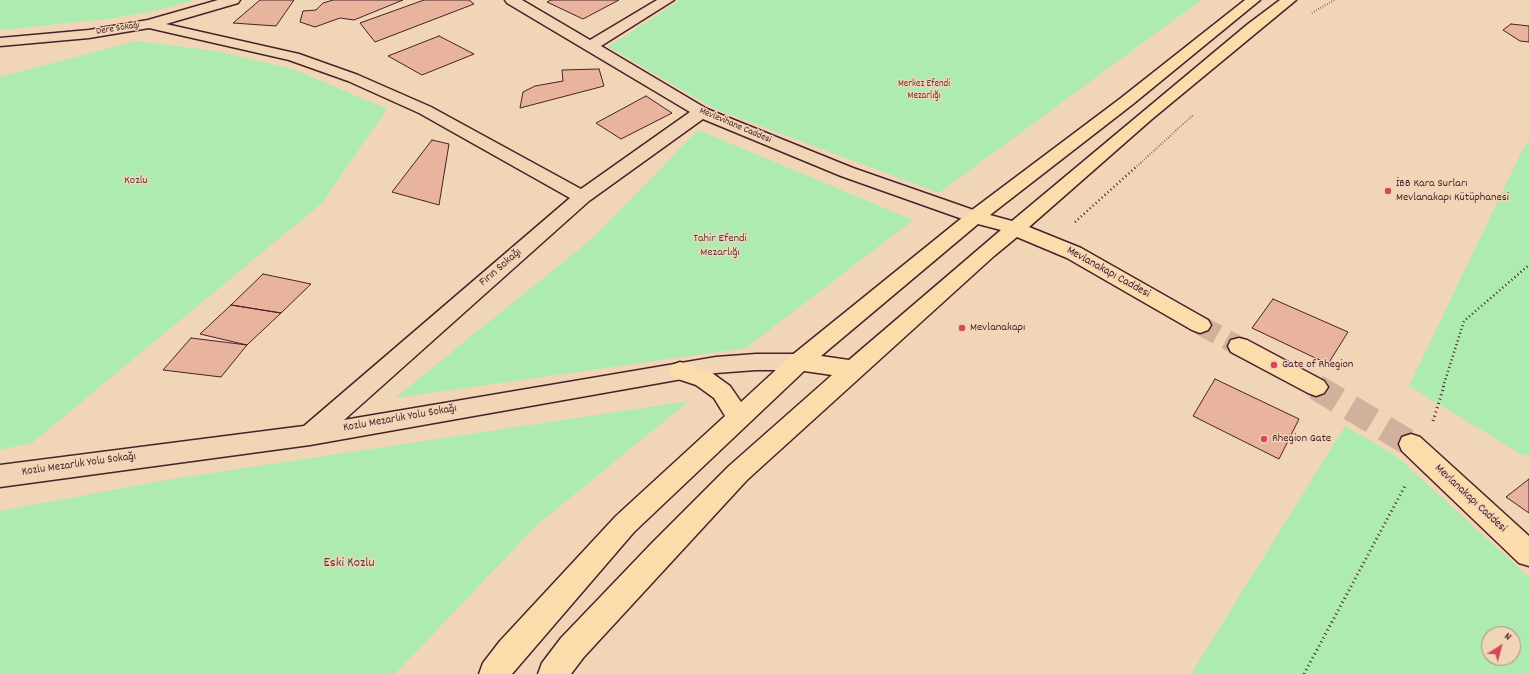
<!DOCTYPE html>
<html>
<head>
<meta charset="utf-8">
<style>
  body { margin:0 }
  #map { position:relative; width:1529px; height:674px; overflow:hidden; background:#f1d5b7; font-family:Dekko,sans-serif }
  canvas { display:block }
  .north { position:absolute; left:1481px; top:626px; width:40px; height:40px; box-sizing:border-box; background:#f1d5b7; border:1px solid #ae8c7f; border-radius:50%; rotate:36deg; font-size:11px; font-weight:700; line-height:16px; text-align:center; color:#4a1f2b }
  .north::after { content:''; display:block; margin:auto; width:14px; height:18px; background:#d1495b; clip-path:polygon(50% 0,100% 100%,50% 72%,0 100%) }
</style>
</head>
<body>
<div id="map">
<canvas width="1529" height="674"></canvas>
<div class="north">N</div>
</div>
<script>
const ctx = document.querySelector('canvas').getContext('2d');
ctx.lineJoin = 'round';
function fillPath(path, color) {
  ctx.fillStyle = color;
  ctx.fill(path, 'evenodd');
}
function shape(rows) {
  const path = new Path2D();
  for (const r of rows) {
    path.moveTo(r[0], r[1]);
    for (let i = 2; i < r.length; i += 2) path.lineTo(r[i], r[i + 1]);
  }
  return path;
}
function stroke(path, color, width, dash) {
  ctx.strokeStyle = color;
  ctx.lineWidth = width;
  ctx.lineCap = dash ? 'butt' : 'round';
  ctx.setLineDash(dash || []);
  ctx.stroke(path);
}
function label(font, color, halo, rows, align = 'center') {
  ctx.font = font + ' Dekko,sans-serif';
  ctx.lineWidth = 3;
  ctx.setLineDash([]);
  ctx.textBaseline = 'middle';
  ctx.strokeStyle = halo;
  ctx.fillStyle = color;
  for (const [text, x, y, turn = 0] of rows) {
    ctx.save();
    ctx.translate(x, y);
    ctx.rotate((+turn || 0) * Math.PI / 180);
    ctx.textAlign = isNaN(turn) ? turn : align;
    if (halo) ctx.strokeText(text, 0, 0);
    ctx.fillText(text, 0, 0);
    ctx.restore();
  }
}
const green = shape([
  [0,0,194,0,150,12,108,19,0,30],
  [680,0,1201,0,939,193,715,109,608,47],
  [136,41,216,51,293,69,387,109,322,203,32,443,0,450,0,77],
  [698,130,913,220,746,348,395,398,594,237],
  [1529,140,1529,453,1524,456,1409,386,1518,159],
  [689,401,538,524,395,674,0,674,0,511,172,479],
  [1345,426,1395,455,1529,577,1529,674,1191,674],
  [1489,634,1513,634,1513,658,1489,658]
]);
const building = shape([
  [260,0,294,0,276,26,233,23,260,0],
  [333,0,403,0,354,20,340,18,315,27,300,22,303,11,316,10,323,3,333,0],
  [424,0,469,0,474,4,375,42,360,23,424,0],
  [551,0,619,0,583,19,547,2,551,0],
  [1511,24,1529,26,1529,42,1520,41,1503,30,1511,24],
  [439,36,474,54,422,75,388,56,439,36],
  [599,69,604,86,520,108,523,92,535,86,563,81,562,70,599,69],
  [646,96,672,113,621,139,596,123,646,96],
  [432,140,449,144,439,205,392,192,432,140],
  [263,274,311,284,281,313,231,305,263,274],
  [1273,299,1348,332,1328,364,1252,328,1273,299],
  [231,305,281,313,247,345,200,334,231,305],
  [191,338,247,345,221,377,163,370,191,338],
  [1215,379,1299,419,1279,459,1193,416,1215,379],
  [1529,479,1529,513,1506,497,1529,479]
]);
const majorTunnelFar1 = shape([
  [1200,325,1239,346]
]);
const majorTunnel = shape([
  [1316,387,1411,444]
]);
const pathFar2 = shape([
  [1312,13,1334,0],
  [1135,168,1193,115]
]);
const pathFar1 = shape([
  [1075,222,1136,167],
  [1443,387,1464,321,1529,265]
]);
const path = shape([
  [1433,421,1444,386],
  [1304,674,1406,484]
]);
const minor = shape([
  [218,0,240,0,238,3,166,24,299,54,358,75,431,107,581,189,690,112,507,3,505,0,522,0,590,40,657,0,674,0,601,46,707,109,853,168,982,213,984,217,982,221,975,223,968,221,841,176,703,119,589,201,344,420,716,357,756,354,799,354,807,356,810,362,807,368,799,370,756,370,716,373,310,445,0,487,0,465,304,426,570,198,419,113,348,81,289,60,149,28,89,38,0,46,0,38,89,30,148,20,218,0]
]);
const major = shape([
  [1245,0,1260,0,1133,104,990,215,1012,221,1248,24,1280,0,1296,0,1152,119,1029,227,1081,248,1208,320,1211,325,1208,330,1200,333,1192,330,1067,258,1017,237,994,256,747,480,583,658,571,674,538,674,542,663,561,638,651,544,729,466,832,375,804,371,634,532,512,674,479,674,483,663,500,641,616,516,725,416,714,398,696,385,672,377,669,371,672,365,680,362,712,373,730,386,741,402,791,356,968,213,1121,98,1245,0],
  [978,224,1001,230,849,360,821,356,978,224],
  [1239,338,1247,340,1324,381,1328,387,1324,393,1316,396,1308,393,1231,352,1228,346,1231,340,1239,338],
  [1411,434,1420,437,1529,536,1529,566,1519,563,1402,451,1399,444,1402,437,1411,434]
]);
const markers = [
  [1388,191,4,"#d1495b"],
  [962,328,4,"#d1495b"],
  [1274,365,4,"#d1495b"],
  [1264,439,4,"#d1495b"]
];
const farStreetnames = [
  ["Dere Sokağı",118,29,-9],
  ["Mevlevihane Caddesi",735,126,23]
];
const farParknames = [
  ["Merkez Efendi",924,85],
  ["Mezarlığı",924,97]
];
const parkNames = [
  ["Kozlu",136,181],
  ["Tahir Efendi",720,239],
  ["Mezarlığı",720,253]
];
const poiNames = [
  ["İBB Kara Surları",1396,184],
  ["Mevlanakapı Kütüphanesi",1396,198],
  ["Mevlanakapı",970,328],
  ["Gate of Rhegion",1282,365],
  ["Rhegion Gate",1272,439]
];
const streetNames = [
  ["Fırın Sokağı",501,268,-41],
  ["Mevlanakapı Caddesi",1108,273,29],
  ["Kozlu Mezarlık Yolu Sokağı",400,419,-10],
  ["Kozlu Mezarlık Yolu Sokağı",79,465,-8],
  ["Mevlanakapı Caddesi",1470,499,43]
];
const nearParknames = [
  ["Eski Kozlu",349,564]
];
fillPath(green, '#aeebb1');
fillPath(building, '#e8b49e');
stroke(building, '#4a1f2b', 1);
stroke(majorTunnelFar1, '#d0b19b', 20, [20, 10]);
stroke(majorTunnel, '#d0b19b', 26, [26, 14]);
stroke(minor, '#4a1f2b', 3);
stroke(major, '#4a1f2b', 3);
stroke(pathFar2, '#4a1f2b', 2, [0.5, 2]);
stroke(pathFar1, '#4a1f2b', 2.5, [1, 3]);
stroke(path, '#4a1f2b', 3, [1, 3.5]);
fillPath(minor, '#f1d5b7');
fillPath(major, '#faddab');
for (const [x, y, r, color] of markers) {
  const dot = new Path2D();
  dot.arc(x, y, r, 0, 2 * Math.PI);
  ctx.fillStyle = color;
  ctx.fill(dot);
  stroke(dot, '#f1d5b7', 1.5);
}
label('10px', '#4a1f2b', '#f1d5b7', farStreetnames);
label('10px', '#593e3f', '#f1d5b7', farParknames);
label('12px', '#593e3f', '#f1d5b7', parkNames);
label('12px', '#4a1f2b', '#f1d5b7', poiNames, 'left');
label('12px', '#4a1f2b', '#f1d5b7', streetNames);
label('14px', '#593e3f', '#f1d5b7', nearParknames);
</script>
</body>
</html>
